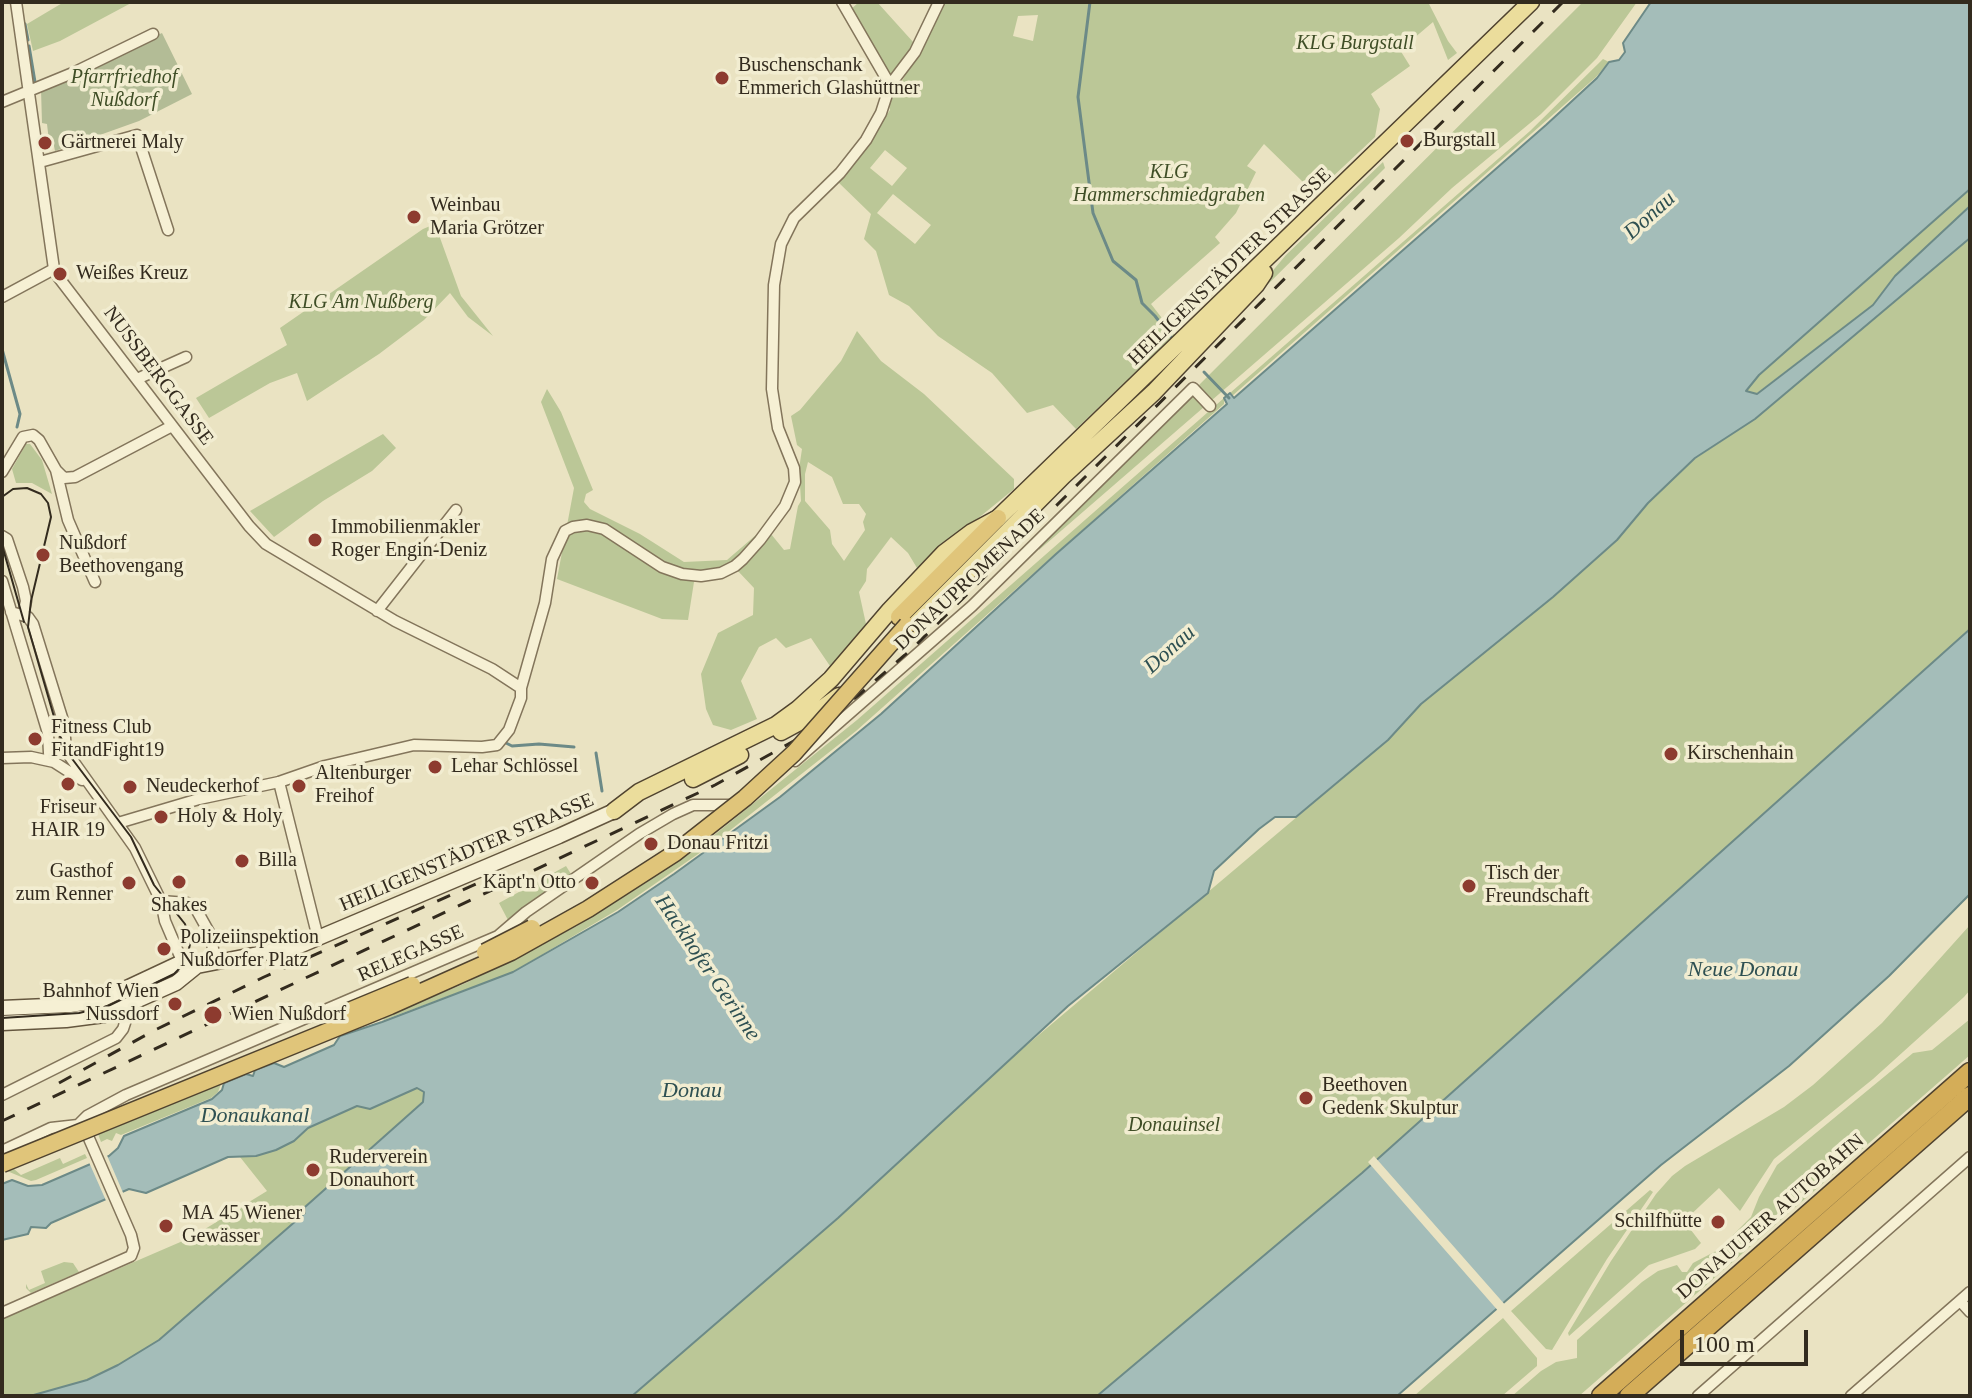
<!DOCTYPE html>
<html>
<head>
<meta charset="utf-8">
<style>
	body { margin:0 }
	#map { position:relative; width:1972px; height:1398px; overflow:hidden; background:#eae3c2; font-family:"Times New Roman",serif }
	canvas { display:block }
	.frame { position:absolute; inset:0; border:4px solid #332b1e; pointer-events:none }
	.scale { position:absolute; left:1680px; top:1330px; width:128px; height:36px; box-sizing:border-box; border:4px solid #332b1e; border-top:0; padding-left:10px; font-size:24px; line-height:28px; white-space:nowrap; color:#332b1e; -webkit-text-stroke:6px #f2edd1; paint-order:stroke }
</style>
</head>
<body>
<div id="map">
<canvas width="1972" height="1398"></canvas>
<div class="frame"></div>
<div class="scale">100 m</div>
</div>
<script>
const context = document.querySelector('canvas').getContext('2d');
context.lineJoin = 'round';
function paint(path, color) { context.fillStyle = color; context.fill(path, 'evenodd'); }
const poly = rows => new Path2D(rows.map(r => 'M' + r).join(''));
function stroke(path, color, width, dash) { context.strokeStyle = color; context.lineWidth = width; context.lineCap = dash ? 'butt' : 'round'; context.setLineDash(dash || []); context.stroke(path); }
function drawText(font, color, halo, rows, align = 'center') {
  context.font = font + ' "Times New Roman",serif'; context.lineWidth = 7; context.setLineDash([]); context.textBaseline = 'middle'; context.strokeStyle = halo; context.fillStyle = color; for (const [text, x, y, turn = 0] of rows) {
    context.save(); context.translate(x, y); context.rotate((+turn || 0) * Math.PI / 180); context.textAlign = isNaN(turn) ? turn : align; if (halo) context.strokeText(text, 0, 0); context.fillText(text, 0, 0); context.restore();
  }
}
paint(poly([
	[64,2,133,2,60,41,33,51,27,24],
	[859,2,877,2,914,43,909,56,893,77,888,75,849,11],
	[932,2,1428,2,1448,41,1457,53,1448,60,1433,22,1400,50,1410,66,1371,94,1380,109,1375,137,1296,211,1304,183,1264,144,1247,166,1256,172,1236,213,1215,237,1220,243,1151,304,1175,335,1076,429,1053,405,1027,413,992,373,938,336,909,306,889,295,876,251,864,239,871,214,837,181,858,158,890,110,889,104,918,53,925,21],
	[1038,15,1033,41,1013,36,1018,16],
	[885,150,907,168,892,186,870,168],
	[893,194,931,225,915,244,877,213],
	[1583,2,1637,2,1597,58,1541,114,1452,188,1399,238,1039,550,1039,547,1199,385],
	[1603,59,1609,62,1596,77,1232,396,1230,393,1530,131],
	[1383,162,1385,168,1250,302,1248,300,1286,255],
	[1970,189,1970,206,1895,276,1873,305,1756,394,1745,391,1759,375],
	[435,224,461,296,493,336,468,317,450,293,424,320,379,354,307,401,297,373,270,383,209,418,196,398,287,345,280,328,423,229],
	[1970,238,1970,629,1363,1173,1097,1396,632,1396,838,1218,1002,1066,1388,740,1420,704,1553,597,1617,540,1648,503,1696,458,1755,419],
	[857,331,881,361,924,394,1014,479,1014,489,917,568,908,553,891,537,867,569,866,581,859,592,866,624,830,666,811,638,786,648,776,638,759,647,741,681,757,719,731,730,713,725,706,709,701,674,718,633,753,615,754,588,737,570,694,582,688,620,662,619,557,579,574,488,541,402,547,389,561,412,593,490,586,494,584,502,590,509,640,534,684,562,727,560,756,535,757,546,771,534,784,550,790,549,798,506,801,501,799,469,802,449,797,445,791,416,800,410,841,361],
	[808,462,832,477,843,504,859,504,866,514,863,522,865,530,844,561,832,544,830,530,805,501,805,474],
	[1224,398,1224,404,856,731,714,843,617,910,513,972,384,1020,382,1018,466,983,577,926,647,882,713,836,857,720],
	[383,434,396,448,372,471,323,501,274,537,250,511],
	[26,444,30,444,42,460,52,494,32,483,16,483,12,469],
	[566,866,571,874,509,922,499,903],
	[1970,925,1970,990,1964,997,1873,1079,1774,1159,1740,1211,1719,1188,1684,1221,1701,1243,1695,1249,1649,1265,1569,1336,1568,1333,1611,1261,1656,1194,1672,1176,1685,1166,1784,1107,1813,1085,1882,1023],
	[1970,1019,1970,1055,1579,1396,1512,1396,1541,1371,1556,1362,1577,1358,1577,1340,1642,1282,1658,1271,1677,1265,1682,1272,1687,1272,1693,1263,1718,1250,1751,1217,1759,1197,1777,1165,1913,1053,1932,1050],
	[221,1084,218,1092,211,1098,121,1135,116,1133,112,1141,107,1139,101,1142,98,1134],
	[417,1088,424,1092,423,1102,305,1207,306,1212,159,1340,118,1365,87,1380,30,1396,2,1396,2,1319,192,1237,267,1191,240,1157,276,1150,294,1141,308,1128,357,1106,370,1109],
	[85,1154,87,1158,36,1180,31,1181,7,1171,14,1169,21,1175,60,1158,63,1164],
	[1650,1190,1653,1192,1607,1259,1552,1350,1546,1349,1511,1311],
	[64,1262,73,1263,79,1272,31,1293,26,1288,26,1284,29,1290,45,1283,41,1271],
	[1503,1318,1537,1358,1537,1366,1502,1396,1414,1396]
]), '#bbc797');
paint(poly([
	[162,33,192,94,139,121,55,151,54,146,50,146,49,141,47,124,42,123,41,89]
]), '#b3bc96');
const water = poly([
	[1651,2,1970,2,1970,189,1759,375,1746,391,1757,394,1873,305,1895,276,1970,206,1970,238,1755,419,1695,458,1648,503,1617,540,1553,597,1421,704,1388,740,1296,817,1275,817,1259,829,1214,871,1208,893,1068,1006,838,1218,632,1396,30,1396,87,1380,118,1365,159,1340,305,1213,305,1207,423,1102,424,1092,417,1088,370,1109,357,1106,308,1128,294,1141,276,1150,256,1156,228,1157,146,1193,129,1189,51,1223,46,1228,31,1227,28,1234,2,1240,2,1184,12,1180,28,1186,42,1185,109,1156,118,1148,124,1136,212,1099,222,1090,224,1083,246,1074,253,1076,255,1070,274,1063,284,1067,334,1045,340,1036,382,1022,513,972,618,912,674,874,780,797,881,714,1056,554,1227,404,1224,398,1230,393,1234,398,1546,125,1597,78,1609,62,1619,60,1625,52,1623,43,1651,2],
	[1970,629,1970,894,1889,976,1789,1066,1661,1165,1397,1396,1097,1396,1362,1173,1970,629]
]);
paint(water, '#a4bdb9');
stroke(water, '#6c8a87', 2);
paint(poly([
	[106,1153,124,1195,107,1203,88,1160],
	[1374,1156,1507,1307,1500,1313,1368,1162]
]), '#eae3c2');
stroke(poly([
	[1090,2,1078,97,1093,213,1113,261,1136,280,1142,303,1155,316,1171,337],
	[25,24,28,40],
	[29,46,35,82],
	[2,349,20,414,17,427],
	[1204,372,1229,398],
	[504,742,512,746,539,744,574,747],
	[596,753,602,791]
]), '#6c8a87', 3);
const minor = poly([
	[16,2,54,269,59,278,249,526,266,544,395,621,492,669,521,688],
	[842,2,890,85],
	[2,102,75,72,153,34],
	[40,162,137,135,168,230],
	[2,297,54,269],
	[137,379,186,357],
	[56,470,64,478,75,477,172,426],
	[2,472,23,437,33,435,39,440,56,470,68,520,95,582],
	[2,536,7,539,23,587,26,601,23,615],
	[2,581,48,733,49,753,54,762],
	[377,611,456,510],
	[11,612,28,617,33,624,64,724,66,751],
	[66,751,135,848,161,901,165,921,185,968],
	[2,758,31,757,54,762,82,780],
	[795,761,972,606,1193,388,1210,406],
	[279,782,318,938],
	[118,823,199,799,279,782,325,766,414,745,482,747,497,745,509,730,521,698,521,688,545,603,552,559,565,531,573,527,587,525,604,529,662,567,682,574,701,576,721,573,735,566,743,559,760,540,785,506,795,482,794,468,778,428,772,389,774,285,781,244,794,218,840,173,866,140,881,113,890,85,915,52,939,2],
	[161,901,187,903,196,909,210,934,216,963],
	[2,1095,116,1038,123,1029,126,1020,122,1003],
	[78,1125,87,1116,126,1095,498,936,526,912,639,834,673,814,693,805,734,805],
	[2,1151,51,1128,78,1125],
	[1960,1301,1970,1312],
	[2,1313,131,1256,134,1248,131,1235,84,1127],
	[1698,1396,1970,1157],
	[1851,1396,1970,1292]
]);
const secondary = poly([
	[2,1008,70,1005,101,1000,180,963,197,966,299,946,559,836,614,811],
	[2,1023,66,1020,104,1015,176,983,197,966]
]);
const primary = poly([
	[900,640,1063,476,1154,392,1256,285,1264,273],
	[781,732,816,713,839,696],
	[693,779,740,755],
	[614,811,639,792,776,725,798,709,831,679,890,610,944,553,972,532,998,518,1531,2]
]);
const trunk = poly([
	[899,617,998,518]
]);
const motorway = poly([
	[1601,1396,1970,1072],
	[1629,1396,1970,1096]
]);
stroke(minor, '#83755b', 13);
stroke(secondary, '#64563e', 17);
stroke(primary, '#50432f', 19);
stroke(trunk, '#50432f', 19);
stroke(motorway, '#50432f', 21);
stroke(minor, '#f6f0d4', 10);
stroke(secondary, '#f6f0d4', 14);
stroke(primary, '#ebdd9c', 16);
stroke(trunk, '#e0c57a', 16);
stroke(motorway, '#d4ad58', 18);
stroke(poly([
	[2,497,13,489,27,488,41,494,48,503,51,517,31,601,28,627,59,734,70,756,131,837,154,885,185,924,190,944,186,962,174,974,108,1006,79,1013,2,1018],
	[2,545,24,622]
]), '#332b1e', 2);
stroke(poly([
	[59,1083,155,1030,264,977,492,877],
	[2,1121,715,785,810,732,860,694,915,646,1563,2]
]), '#332b1e', 3, [14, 14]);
const trunkBridge = poly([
	[485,952,532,928],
	[349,1011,412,985],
	[2,1164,390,1006,511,952,588,909,675,853,745,798,794,753,907,625]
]);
stroke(trunkBridge, '#50432f', 19, []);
stroke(trunkBridge, '#e0c57a', 16);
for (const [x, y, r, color] of [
	[722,78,8,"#8d3b2f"],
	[1407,141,8,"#8d3b2f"],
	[45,143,8,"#8d3b2f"],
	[414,217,8,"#8d3b2f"],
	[60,274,8,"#8d3b2f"],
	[315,540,8,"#8d3b2f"],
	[43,555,8,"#8d3b2f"],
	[35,739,8,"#8d3b2f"],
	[1671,754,8,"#8d3b2f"],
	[435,767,8,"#8d3b2f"],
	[68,784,8,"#8d3b2f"],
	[299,786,8,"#8d3b2f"],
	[130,787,8,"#8d3b2f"],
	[161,817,8,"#8d3b2f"],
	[651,844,8,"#8d3b2f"],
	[242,861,8,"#8d3b2f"],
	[179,882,8,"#8d3b2f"],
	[129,883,8,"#8d3b2f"],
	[592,883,8,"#8d3b2f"],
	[1469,886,8,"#8d3b2f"],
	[164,949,8,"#8d3b2f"],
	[175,1004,8,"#8d3b2f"],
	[213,1015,10,"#8d3b2f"],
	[1306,1098,8,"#8d3b2f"],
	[313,1170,8,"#8d3b2f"],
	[1718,1222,8,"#8d3b2f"],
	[166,1226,8,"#8d3b2f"]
]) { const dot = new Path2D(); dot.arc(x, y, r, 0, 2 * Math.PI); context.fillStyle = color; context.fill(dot); stroke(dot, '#f2edd1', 3); }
drawText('italic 20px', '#3f4e26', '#f2edd1', [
	["KLG Burgstall",1355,44],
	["Pfarrfriedhof",124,78],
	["Nußdorf",124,101],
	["KLG",1169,173],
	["Hammerschmiedgraben",1169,196],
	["KLG Am Nußberg",361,303],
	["Donauinsel",1174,1126]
]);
drawText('20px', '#332b1e', '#f2edd1', [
	["Buschenschank",738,66],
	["Emmerich Glashüttner",738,89],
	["Burgstall",1423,141],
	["Gärtnerei Maly",61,143],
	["Weinbau",430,206],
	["Maria Grötzer",430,229],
	["Weißes Kreuz",76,274],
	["Immobilienmakler",331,528],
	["Roger Engin-Deniz",331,551],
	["Nußdorf",59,544],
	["Beethovengang",59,567],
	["Fitness Club",51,728],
	["FitandFight19",51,751],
	["Kirschenhain",1687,754],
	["Lehar Schlössel",451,767],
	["Altenburger",315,774],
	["Freihof",315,797],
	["Neudeckerhof",146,787],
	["Friseur",68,808,"center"],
	["HAIR 19",68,831,"center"],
	["Holy & Holy",177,817],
	["Donau Fritzi",667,844],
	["Billa",258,861],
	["Gasthof",113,872,"right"],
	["zum Renner",113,895,"right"],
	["Tisch der",1485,874],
	["Freundschaft",1485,897],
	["Käpt'n Otto",576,883,"right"],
	["Shakes",179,906,"center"],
	["Polizeiinspektion",180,938],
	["Nußdorfer Platz",180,961],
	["Bahnhof Wien",159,992,"right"],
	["Nussdorf",159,1015,"right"],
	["Wien Nußdorf",231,1015],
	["Beethoven",1322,1086],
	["Gedenk Skulptur",1322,1109],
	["Ruderverein",329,1158],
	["Donauhort",329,1181],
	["MA 45 Wiener",182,1214],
	["Gewässer",182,1237],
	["Schilfhütte",1702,1222,"right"]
], 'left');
drawText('20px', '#332b1e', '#f2edd1', [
	["HEILIGENSTÄDTER STRASSE",1230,267,-44],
	["NUSSBERGGASSE",158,376,53],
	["DONAUPROMENADE",970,580,-43],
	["HEILIGENSTÄDTER STRASSE",467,853,-23],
	["RELEGASSE",411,954,-24],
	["DONAUUFER AUTOBAHN",1771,1217,-41]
]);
drawText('italic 22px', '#2e5052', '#f2edd1', [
	["Donau",1650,216,-42],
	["Donau",1170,650,-42],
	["Hackhofer Gerinne",707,968,56],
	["Neue Donau",1743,970],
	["Donau",692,1091],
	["Donaukanal",255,1116]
]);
</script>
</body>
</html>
